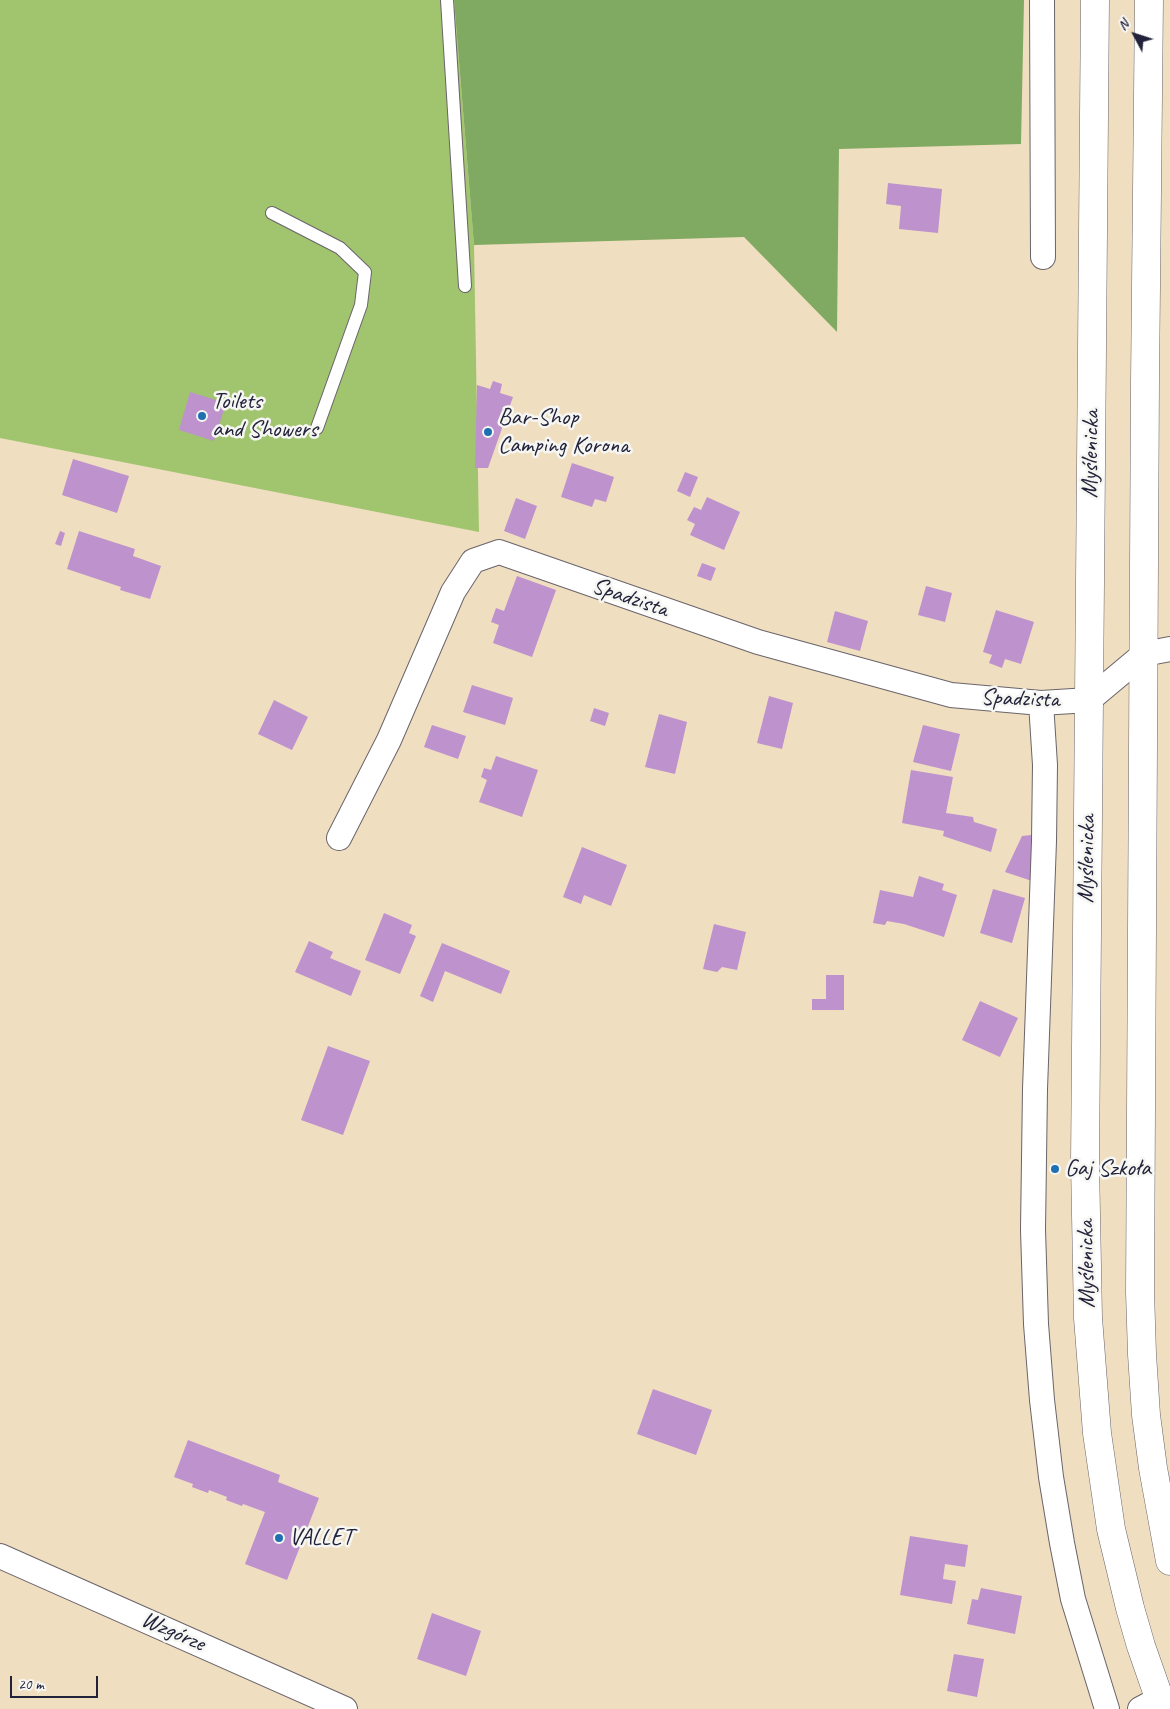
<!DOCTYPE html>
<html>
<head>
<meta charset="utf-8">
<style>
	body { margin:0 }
	#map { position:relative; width:1170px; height:1709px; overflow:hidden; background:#f0dec0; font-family:Caveat,sans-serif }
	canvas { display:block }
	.north { position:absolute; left:1110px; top:10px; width:50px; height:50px; -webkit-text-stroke:4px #f6f6f2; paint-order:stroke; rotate:310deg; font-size:14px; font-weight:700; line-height:20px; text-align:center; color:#22223b }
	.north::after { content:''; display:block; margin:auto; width:18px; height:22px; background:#22223b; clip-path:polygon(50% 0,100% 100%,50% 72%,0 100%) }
	.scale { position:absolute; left:10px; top:1676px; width:88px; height:22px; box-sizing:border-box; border:2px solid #22223b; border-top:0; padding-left:6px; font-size:15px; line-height:18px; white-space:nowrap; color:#22223b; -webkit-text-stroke:4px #f6f6f2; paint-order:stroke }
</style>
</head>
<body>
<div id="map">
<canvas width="1170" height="1709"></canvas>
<div class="north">N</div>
<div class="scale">20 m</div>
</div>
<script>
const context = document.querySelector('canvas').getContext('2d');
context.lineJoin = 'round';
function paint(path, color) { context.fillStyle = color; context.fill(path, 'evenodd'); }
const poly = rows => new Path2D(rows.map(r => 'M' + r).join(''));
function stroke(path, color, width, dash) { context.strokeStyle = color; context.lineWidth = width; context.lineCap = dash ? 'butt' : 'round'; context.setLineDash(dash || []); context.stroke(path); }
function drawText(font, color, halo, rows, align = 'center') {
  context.font = font + ' Caveat,sans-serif'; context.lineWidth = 5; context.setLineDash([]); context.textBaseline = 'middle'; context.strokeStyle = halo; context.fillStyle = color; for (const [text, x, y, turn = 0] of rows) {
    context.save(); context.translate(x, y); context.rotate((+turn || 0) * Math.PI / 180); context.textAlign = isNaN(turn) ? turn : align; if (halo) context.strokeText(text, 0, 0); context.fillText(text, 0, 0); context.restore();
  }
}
paint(poly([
	[0,0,454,0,474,245,479,532,0,438]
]), '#a1c46e');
paint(poly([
	[454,0,1024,0,1021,144,839,149,837,332,744,237,474,245]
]), '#80aa61');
paint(poly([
	[888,183,942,189,938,233,899,229,901,206,886,204],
	[493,381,502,384,500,393,513,397,488,468,475,468,477,385,490,389],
	[190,392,226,403,214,441,179,430],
	[73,459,129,476,117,513,62,495],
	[572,463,614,477,606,502,595,499,592,507,561,497],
	[685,472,698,477,690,497,677,491],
	[707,497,740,512,724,550,690,535,695,524,687,520,694,507,701,510],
	[516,498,537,506,525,539,504,531],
	[60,531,65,533,61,546,55,544],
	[79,531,135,549,133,556,161,566,150,599,120,590,121,587,67,569],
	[702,563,716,568,711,581,697,576],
	[517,576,556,590,532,657,493,643,499,625,491,622,496,608,504,611],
	[926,586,952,593,945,622,918,615],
	[996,610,1034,622,1021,664,1005,659,1002,668,989,663,992,655,983,652],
	[835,611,868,621,860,651,827,642],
	[472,685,513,698,505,725,463,712],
	[769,696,793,703,782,749,757,743],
	[274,700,308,717,292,750,258,734],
	[594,708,609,713,605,726,590,721],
	[659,714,687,722,675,774,645,767],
	[432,725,466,736,458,759,424,747],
	[923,725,960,734,951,771,913,762],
	[496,756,538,770,522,817,479,802,487,780,481,777,484,768,491,770],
	[911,770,953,777,946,813,973,817,974,822,997,829,991,852,943,836,944,831,902,823],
	[1032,835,1032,881,1005,872,1022,836],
	[582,847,627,865,611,906,584,895,581,904,563,897],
	[919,876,944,884,942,890,957,895,944,937,904,924,887,921,885,925,873,923,880,890,913,897],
	[993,889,1025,898,1012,943,980,933],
	[384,913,412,925,409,933,416,936,400,974,365,960],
	[714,924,746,932,737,970,722,967,717,972,703,969],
	[309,941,333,952,330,958,361,971,351,996,295,972],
	[442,943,510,971,501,994,445,971,433,1002,420,996],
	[826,975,844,975,844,1010,812,1010,812,999,826,999],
	[980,1001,1018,1018,1000,1057,962,1040],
	[328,1046,370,1061,343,1135,301,1120],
	[653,1389,712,1410,696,1455,637,1434],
	[188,1440,280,1475,278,1482,319,1498,287,1580,245,1564,265,1512,243,1504,242,1506,226,1500,227,1497,209,1490,208,1493,192,1487,193,1484,174,1477],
	[910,1536,968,1545,965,1567,945,1564,943,1579,956,1581,952,1604,900,1595],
	[981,1588,1022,1596,1015,1634,967,1624,972,1599,978,1600],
	[432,1613,481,1631,466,1676,417,1659],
	[954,1654,984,1659,977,1697,947,1691]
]), '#be92cc');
const service = poly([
	[447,0,465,286],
	[272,213,340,248,365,272,361,305,317,428]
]);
const minor = poly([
	[1042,0,1043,257],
	[1041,703,1045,765,1044,841,1035,1089,1033,1230,1036,1324,1042,1400,1051,1477,1062,1543,1073,1599,1107,1709],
	[339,838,389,740,453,592,473,561,499,552,758,642,951,695,1041,703,1089,700,1144,654,1170,649],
	[0,1556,345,1709],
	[1140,1709,1159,1699]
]);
const trunk = poly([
	[1095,0,1085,1163,1088,1318,1097,1433,1111,1529,1130,1608,1141,1646,1163,1709],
	[1149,0,1145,382,1140,1292,1142,1354,1146,1415,1153,1468,1170,1561]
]);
stroke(service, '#6a646a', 14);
stroke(minor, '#6a646a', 26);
stroke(trunk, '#6a646a', 29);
stroke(service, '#fff', 12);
stroke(minor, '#fff', 24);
stroke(trunk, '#fff', 28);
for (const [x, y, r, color] of [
	[202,416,5,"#1f6fb2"],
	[488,432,5,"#1f6fb2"],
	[1055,1169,5,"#1f6fb2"],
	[279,1538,5,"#1f6fb2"]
]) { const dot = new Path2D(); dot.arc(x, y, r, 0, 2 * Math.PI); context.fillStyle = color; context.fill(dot); stroke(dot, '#f6f6f2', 2); }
drawText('24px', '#22223b', '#f6f6f2', [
	["Toilets",212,402],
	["and Showers",212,430],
	["Bar-Shop",498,418],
	["Camping Korona",498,446],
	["Gaj Szkoła",1065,1169],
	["VALLET",289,1538]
], 'left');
drawText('24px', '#22223b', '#f6f6f2', [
	["Myślenicka",1091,454,-89],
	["Spadzista",630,598,19],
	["Spadzista",1020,699,2],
	["Myślenicka",1087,859,-89],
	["Myślenicka",1087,1264,-91],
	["Wzgórze",173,1632,24]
]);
</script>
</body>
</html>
